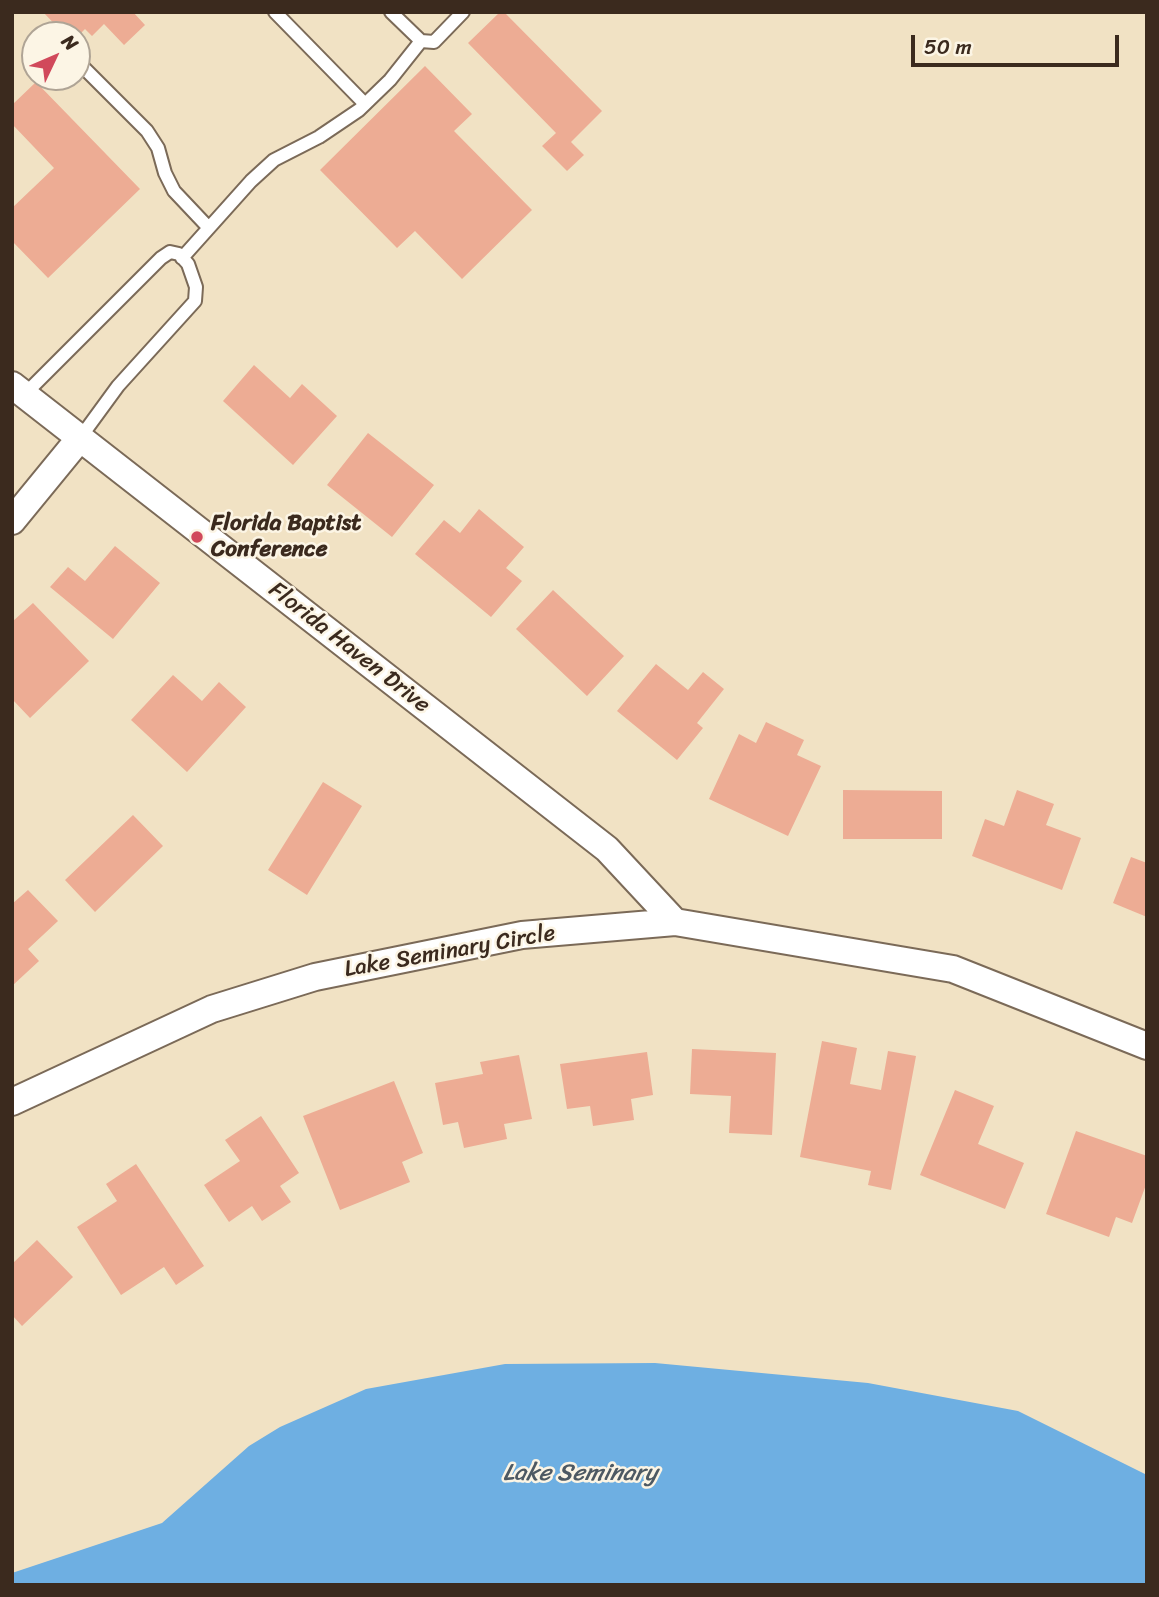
<!DOCTYPE html>
<html>
<head>
<meta charset="utf-8">
<style>
	body { margin:0 }
	#map { position:relative; width:1159px; height:1597px; overflow:hidden; background:#f1e2c4; font-family:Sriracha,sans-serif }
	canvas { display:block }
	.frame { position:absolute; inset:0; border:14px solid #3b2a1e; pointer-events:none }
	.north { position:absolute; left:21px; top:21px; width:70px; height:70px; box-sizing:border-box; background:#fcf5e5; border:2px solid #afa495; border-radius:50%; rotate:46deg; font-size:19px; font-weight:700; line-height:28px; text-align:center; color:#3b2a1e }
	.north::after { content:''; display:block; margin:auto; width:24px; height:32px; background:#d1495b; clip-path:polygon(50% 0,100% 100%,50% 72%,0 100%) }
	.scale { position:absolute; left:911px; top:35px; width:208px; height:32px; box-sizing:border-box; border:4px solid #3b2a1e; border-top:0; padding-left:9px; font-size:21px; line-height:24px; white-space:nowrap; color:#3b2a1e; -webkit-text-stroke:5px #fcf5e5; paint-order:stroke }
</style>
</head>
<body>
<div id="map">
<canvas width="1159" height="1597"></canvas>
<div class="frame"></div>
<div class="north">N</div>
<div class="scale">50 m</div>
</div>
<script>
const context = document.querySelector('canvas').getContext('2d');
context.lineJoin = 'round';
function paint(path, color) { context.fillStyle = color; context.fill(path, 'evenodd'); }
const poly = rows => new Path2D(rows.map(r => 'M' + r).join(''));
function stroke(path, color, width, dash) { context.strokeStyle = color; context.lineWidth = width; context.lineCap = dash ? 'butt' : 'round'; context.setLineDash(dash || []); context.stroke(path); }
function drawText(font, color, halo, rows, align = 'center') {
  context.font = font + ' Sriracha,sans-serif'; context.lineWidth = 5; context.setLineDash([]); context.textBaseline = 'middle'; context.strokeStyle = halo; context.fillStyle = color; for (const [text, x, y, turn = 0] of rows) {
    context.save(); context.translate(x, y); context.rotate((+turn || 0) * Math.PI / 180); context.textAlign = isNaN(turn) ? turn : align; if (halo) context.strokeText(text, 0, 0); context.fillText(text, 0, 0); context.restore();
  }
}
paint(poly([
	[655,1363,868,1383,1018,1411,1147,1475,1147,1585,12,1585,12,1573,162,1523,249,1446,280,1427,366,1389,505,1364]
]), '#6eafe2');
paint(poly([
	[43,12,133,12,145,25,124,45,104,24,92,36,85,29,77,37,65,35],
	[500,12,504,12,602,111,571,142,584,155,567,171,542,146,556,133,468,43],
	[425,66,472,114,454,131,532,210,462,279,415,231,397,248,320,170],
	[36,82,140,189,48,278,12,241,12,208,54,168,12,124,12,105],
	[254,365,290,398,302,384,337,416,293,465,223,401],
	[368,433,434,485,392,537,327,485],
	[479,509,524,547,506,568,522,581,491,617,415,554,444,520,460,533],
	[115,546,160,583,113,639,50,587,68,567,85,581],
	[553,590,624,656,587,696,516,629],
	[33,603,89,661,30,718,12,699,12,622],
	[656,664,688,690,703,672,724,689,697,723,703,728,677,760,617,711],
	[173,675,202,701,219,682,246,707,187,772,131,720],
	[766,722,804,740,797,755,821,766,788,836,709,799,739,734,756,743],
	[323,782,362,806,307,895,268,870],
	[843,790,942,791,942,839,843,839],
	[1017,790,1054,804,1046,825,1081,838,1062,890,972,856,985,819,1004,826],
	[133,815,163,846,95,912,65,880],
	[1131,857,1147,863,1147,917,1113,903],
	[28,890,58,921,28,949,39,961,12,986,12,904],
	[822,1041,857,1048,850,1084,881,1090,888,1051,916,1056,891,1190,868,1185,871,1171,800,1157],
	[692,1049,776,1053,772,1135,729,1133,731,1096,690,1094],
	[647,1052,653,1095,631,1099,634,1120,593,1126,590,1106,567,1109,560,1064],
	[519,1055,532,1119,504,1124,507,1139,464,1148,458,1122,443,1125,435,1083,483,1074,480,1062],
	[394,1081,423,1153,402,1162,410,1182,340,1210,303,1116],
	[955,1090,994,1106,978,1144,1024,1163,1005,1209,920,1175],
	[261,1116,299,1173,280,1186,291,1202,262,1221,252,1206,229,1222,204,1185,240,1161,225,1140],
	[1076,1131,1147,1156,1147,1182,1132,1223,1116,1217,1109,1237,1046,1214],
	[136,1164,204,1266,176,1285,164,1267,121,1295,77,1227,117,1201,106,1184],
	[37,1240,73,1277,22,1326,12,1315,12,1264]
]), '#edac94');
const service = poly([
	[275,12,365,104],
	[391,12,421,41,434,42,463,12],
	[81,65,147,131,158,148,165,173,174,191,208,227],
	[182,258,251,181,274,160,319,137,359,110,390,80,421,41],
	[25,394,161,258,170,252,179,254,188,264,196,287,195,301,118,386,80,438]
]);
const minor = poly([
	[12,385,607,849,675,922],
	[12,521,80,438],
	[12,1102,212,1009,315,977,522,935,675,922,953,969,1147,1046]
]);
stroke(service, '#7b6a58', 16);
stroke(minor, '#7b6a58', 30);
stroke(service, '#fff', 12);
stroke(minor, '#fff', 26);
for (const [x, y, r, color] of [
	[197,537,7,"#d1495b"]
]) { const dot = new Path2D(); dot.arc(x, y, r, 0, 2 * Math.PI); context.fillStyle = color; context.fill(dot); stroke(dot, '#fcf5e5', 2.5); }
drawText('bold 23px', '#3b2a1e', '#fcf5e5', [
	["Florida Baptist",211,524],
	["Conference",211,550]
], 'left');
drawText('23px', '#3b2a1e', '#fcf5e5', [
	["Florida Haven Drive",349,648,38],
	["Lake Seminary Circle",450,952,-10]
]);
drawText('italic 24px', '#4d5963', '#fcf5e5', [
	["Lake Seminary",580,1474]
]);
</script>
</body>
</html>
